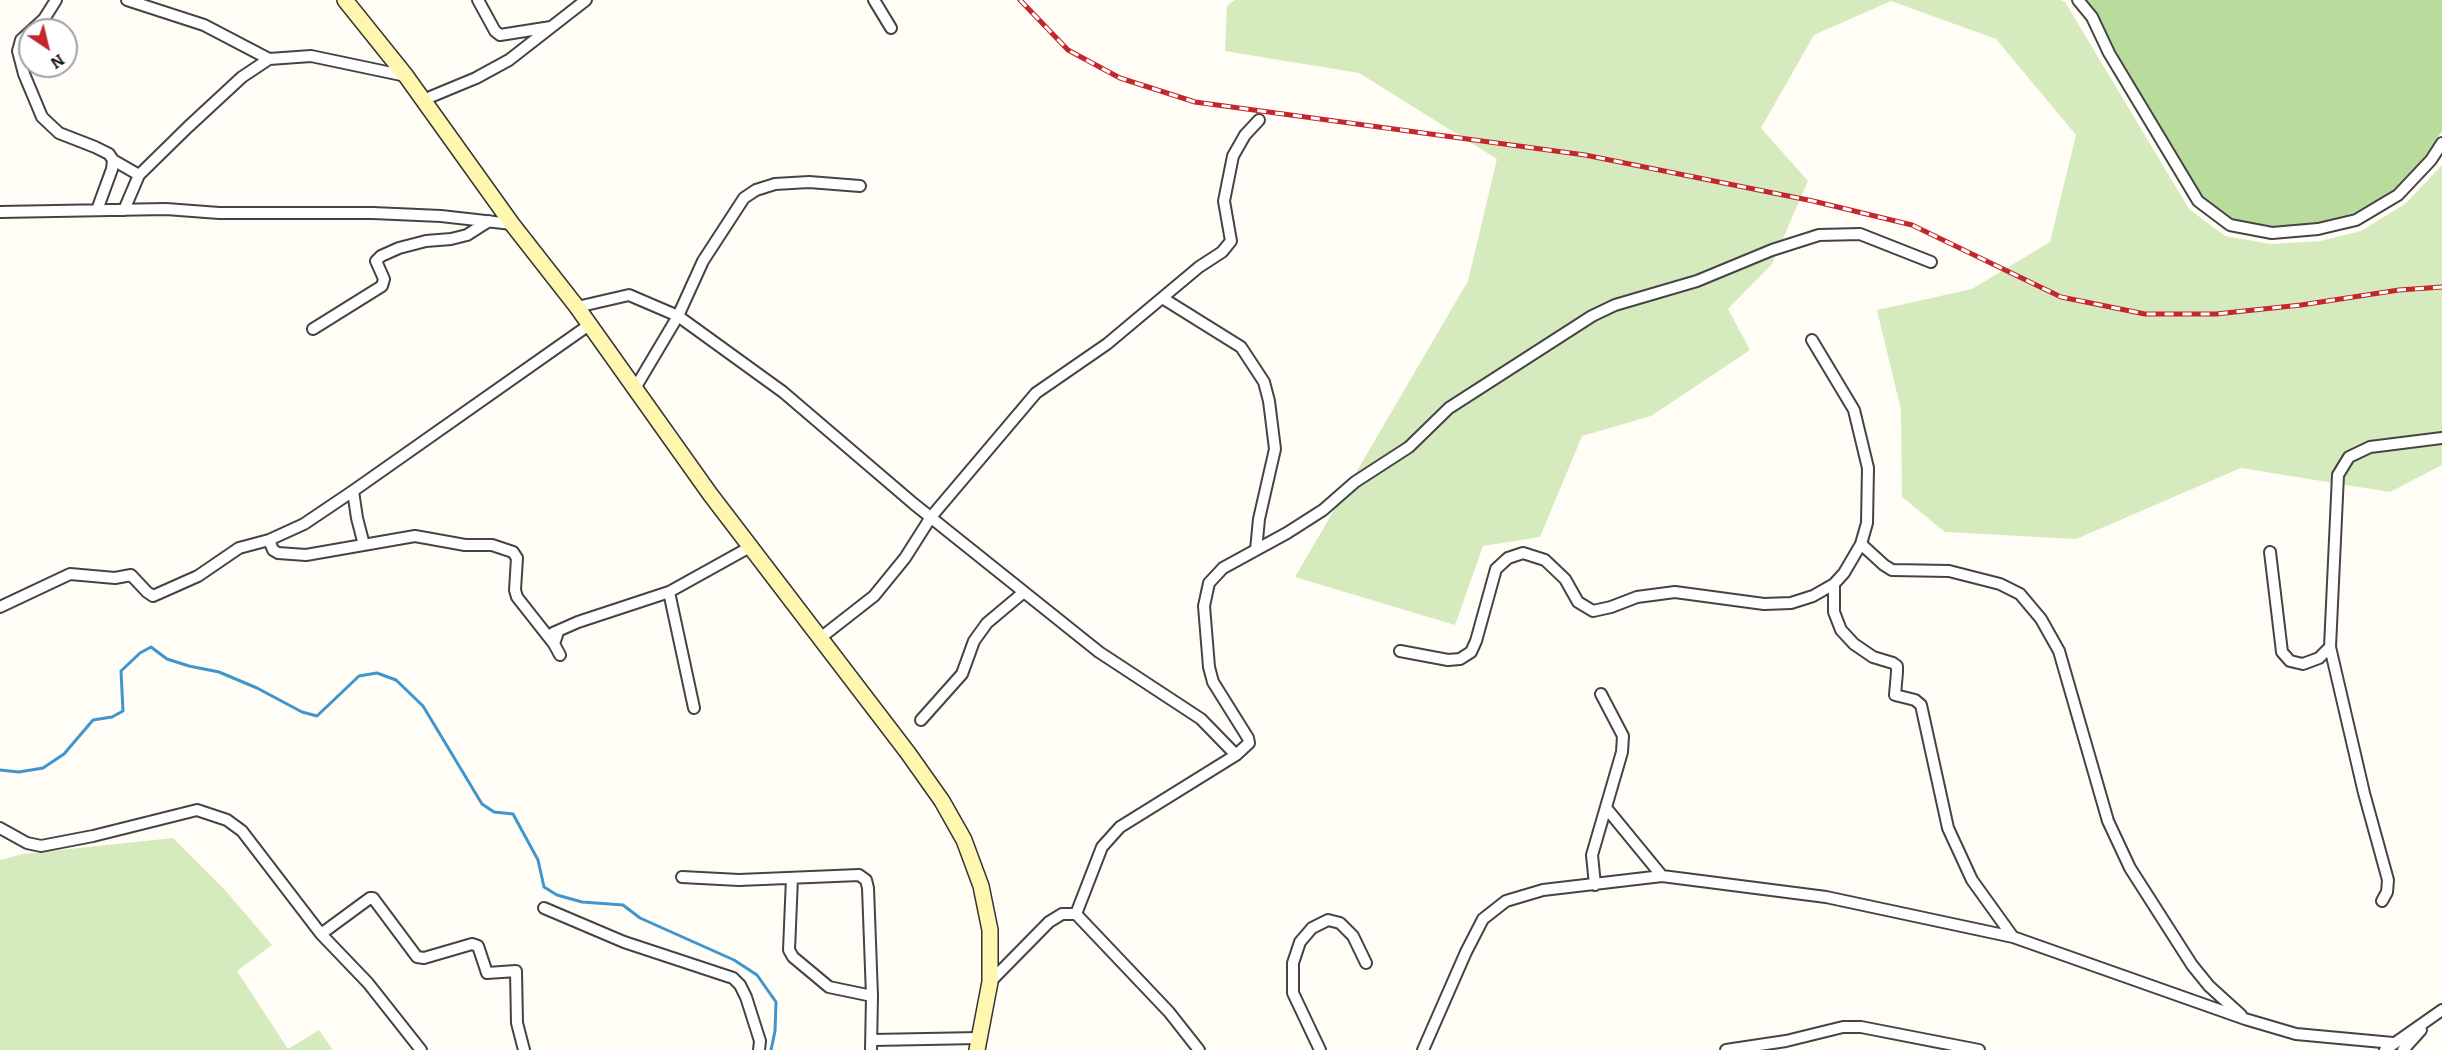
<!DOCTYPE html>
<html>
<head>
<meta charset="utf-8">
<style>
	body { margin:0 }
	#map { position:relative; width:2442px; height:1050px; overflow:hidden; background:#fffdf5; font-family:Bitter,serif }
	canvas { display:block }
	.north { position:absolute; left:18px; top:18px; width:60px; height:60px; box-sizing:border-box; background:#fff; border:2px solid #a0a0a0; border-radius:50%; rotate:145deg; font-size:16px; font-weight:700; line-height:24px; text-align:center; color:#111 }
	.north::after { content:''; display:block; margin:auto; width:21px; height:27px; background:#c4262e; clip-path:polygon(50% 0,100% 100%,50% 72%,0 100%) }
</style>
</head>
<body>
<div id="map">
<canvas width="2442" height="1050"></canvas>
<div class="north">N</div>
</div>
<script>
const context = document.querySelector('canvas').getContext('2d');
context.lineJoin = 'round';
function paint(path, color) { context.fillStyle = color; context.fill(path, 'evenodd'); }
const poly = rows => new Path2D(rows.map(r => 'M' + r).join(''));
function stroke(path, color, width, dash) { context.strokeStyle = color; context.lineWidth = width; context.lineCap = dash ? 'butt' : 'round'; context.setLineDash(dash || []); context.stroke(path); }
paint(poly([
	[1235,0,2061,0,2065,2,2189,209,2225,236,2271,244,2320,241,2361,231,2405,204,2442,165,2442,465,2390,492,2241,468,2076,539,1945,532,1902,497,1901,410,1877,310,1972,289,2050,242,2076,135,1996,39,1891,1,1814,35,1761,128,1808,181,1772,264,1728,309,1750,350,1651,416,1582,436,1540,537,1483,546,1455,625,1295,577,1468,281,1497,159,1359,73,1225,51,1227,6],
	[173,838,225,890,272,945,237,971,288,1049,319,1030,333,1050,0,1050,0,860,23,854]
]), '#d5ebbd');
paint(poly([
	[2085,0,2442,0,2442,131,2426,156,2394,190,2354,213,2317,223,2272,226,2232,219,2203,197]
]), '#b9dc9c');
stroke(poly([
	[0,770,19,772,43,768,64,754,93,720,112,717,123,711,121,671,140,653,151,647,167,659,189,666,219,672,257,688,302,712,317,716,359,676,377,673,396,680,423,706,482,804,494,812,513,814,538,860,544,887,557,895,582,902,623,905,640,918,734,960,757,975,776,1002,775,1031,771,1050]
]), '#3f96cf', 3);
const street = poly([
	[56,0,44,19,21,40,18,51,24,74,42,117,59,133,95,147,109,154,113,160,112,169,97,210],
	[127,0,204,25,269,59,311,56,406,76],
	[478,0,495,31,500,35,551,27],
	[874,0,891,28],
	[2078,0,2092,17,2109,53,2198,201,2230,225,2272,233,2318,229,2356,220,2398,195,2431,160,2442,143],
	[423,100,476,78,509,60,586,0],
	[113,160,139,175],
	[124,210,139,175,188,127,242,77,269,59],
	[0,212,166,209,219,213,373,213,441,216,512,224],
	[1164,299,1241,347,1264,382,1269,401,1275,449,1259,519,1256,550],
	[577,307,629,295,678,316,783,392,914,504,1099,652,1201,719,1236,755],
	[313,329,382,286,384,279,376,261,381,256,399,248,426,241,451,239,467,235,489,221],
	[634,390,678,316,703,261,744,198,756,190,775,184,809,182,860,186],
	[353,491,357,518,364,545],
	[269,540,304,524,353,491,589,325],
	[1861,544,1884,565,1892,570,1949,571,2000,584,2020,594,2041,619,2059,651,2108,821,2130,868,2192,965,2209,986,2241,1015],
	[2270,552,2282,652,2290,661,2303,664,2319,658,2330,647],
	[1834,584,1834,612,1841,630,1854,644,1873,657,1893,663,1897,666,1897,672,1895,695,1915,700,1921,705,1948,828,1972,880,2013,937],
	[669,592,694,708],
	[0,607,70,574,115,578,131,575,147,592,153,596,198,576,239,548,269,540,273,550,278,553,306,555,415,536,465,545,492,545,513,552,517,558,515,590,517,597,554,644,558,632],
	[553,633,578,622,669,592,750,547],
	[819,639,874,596,905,558,931,517,1036,393,1107,344,1199,267,1222,252,1231,241,1224,201,1233,156,1245,135,1259,120],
	[554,644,560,655],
	[1400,651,1448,660,1460,659,1471,652,1476,641,1496,569,1508,558,1523,553,1545,560,1565,579,1578,602,1593,611,1611,607,1637,597,1675,592,1764,604,1791,603,1813,596,1834,584,1844,573,1861,544,1867,523,1868,468,1854,410,1812,340],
	[921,720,962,674,974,641,987,623,1024,592],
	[1607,809,1662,876],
	[0,828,27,843,41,846,93,836,197,810,227,820,242,831,321,934,368,983,421,1050],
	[682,877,739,880,859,875,866,880,868,888,872,996,871,1050],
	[792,878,789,950,793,957,829,987,872,996],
	[1595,885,1592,855,1622,752,1623,736,1601,694],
	[2382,901,2387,892,2388,880,2364,793,2330,647,2338,475,2349,457,2370,447,2442,438],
	[544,908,624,942,733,978,740,985,746,997,760,1041,759,1050],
	[1076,914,1102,847,1120,827,1236,755,1249,743,1248,738,1213,682,1209,667,1204,606,1209,583,1223,568,1287,533,1323,510,1355,482,1409,447,1449,408,1592,316,1615,305,1697,281,1772,250,1819,235,1860,234,1931,262],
	[321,934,370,898,373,898,417,957,424,958,472,944,478,946,487,973,516,971,517,1023,524,1050],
	[990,982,1049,922,1062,914,1076,914,1169,1012,1199,1050],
	[873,1040,979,1038],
	[1320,1050,1293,993,1293,963,1300,942,1312,928,1328,920,1340,923,1353,936,1366,963],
	[1423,1050,1466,952,1483,919,1506,901,1543,890,1662,876,1826,897,2013,937,2245,1019,2296,1034,2393,1043],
	[1726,1050,1786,1041,1843,1027,1861,1027,1979,1050],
	[2385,1050,2442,1010],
	[2403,1050,2421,1030]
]);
const secondary = poly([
	[345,0,406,76,512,224,577,307,710,494,908,753,942,801,964,840,981,886,990,930,990,982,977,1050]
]);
stroke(street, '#444', 14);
stroke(secondary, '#333', 18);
stroke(street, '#fff', 10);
stroke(secondary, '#fff6b0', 15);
const rail = poly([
	[1020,0,1068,50,1120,78,1195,102,1585,155,1813,201,1912,225,2061,297,2145,314,2216,314,2301,305,2399,290,2442,287]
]);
stroke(rail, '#c4262e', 5);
stroke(rail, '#fff', 3, [9]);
</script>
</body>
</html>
